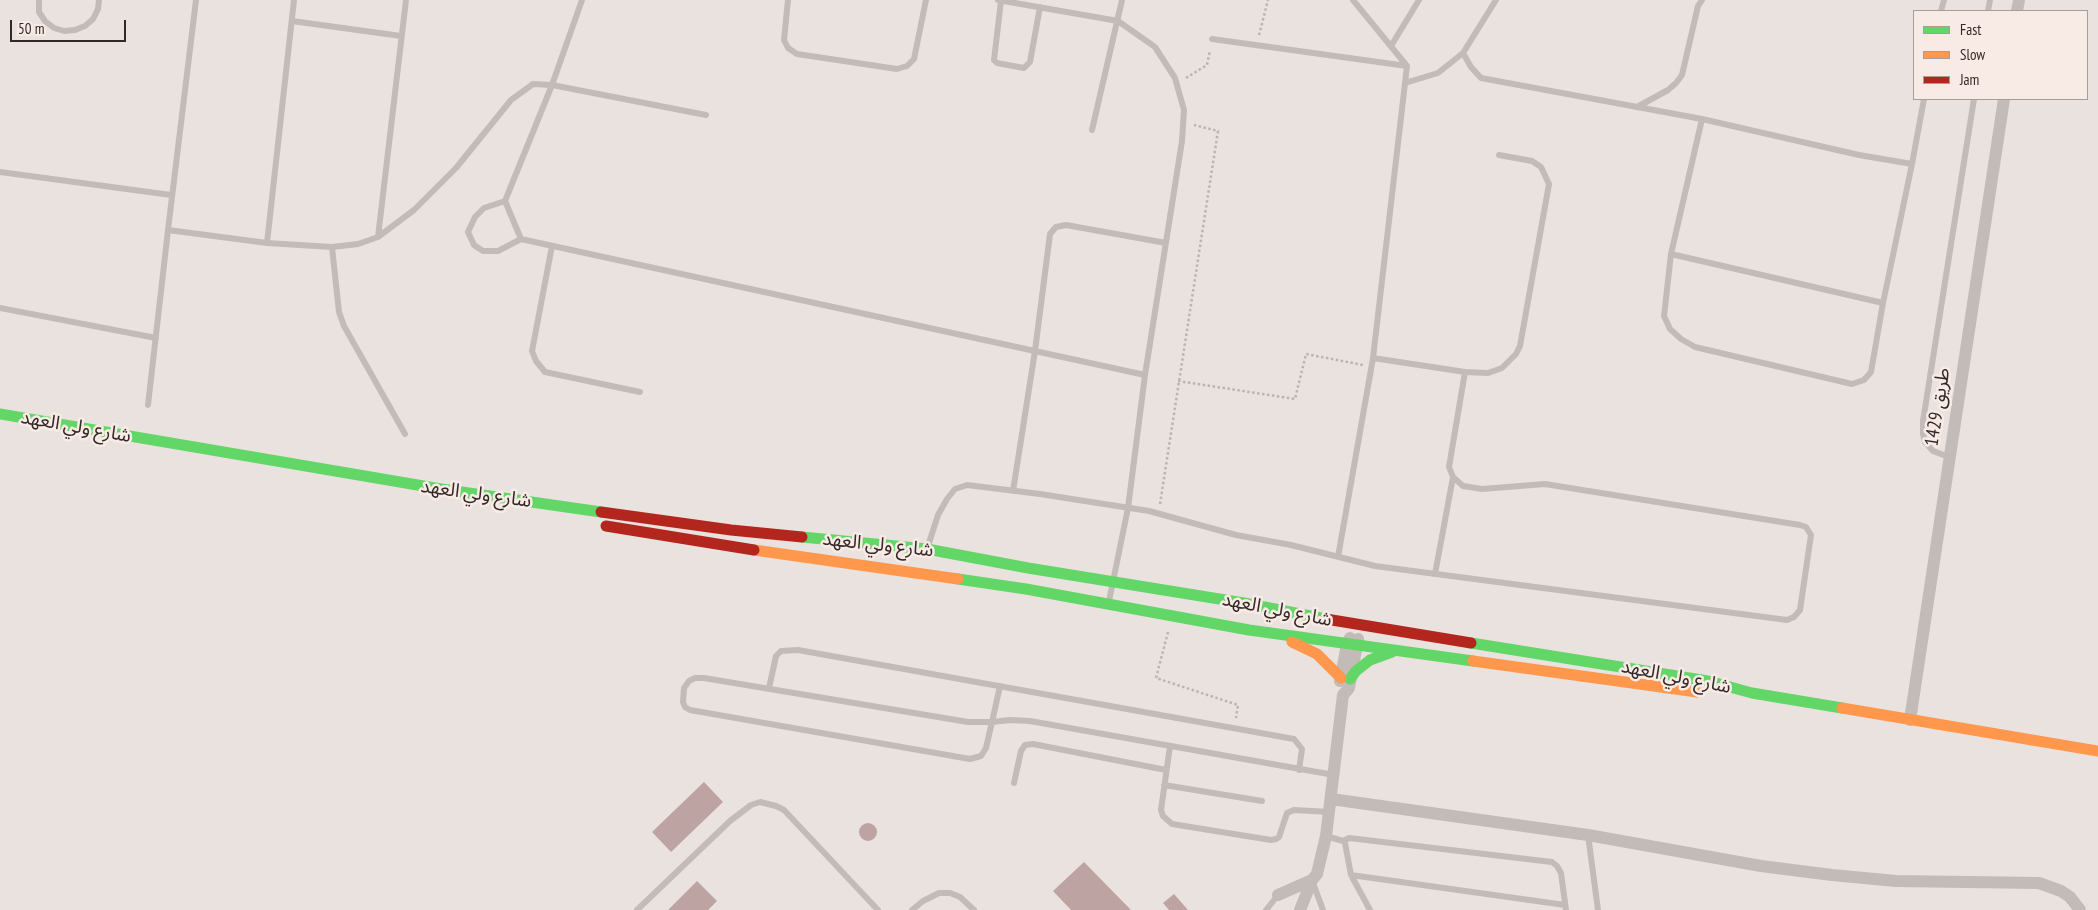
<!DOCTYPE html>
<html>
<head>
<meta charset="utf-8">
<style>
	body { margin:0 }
	#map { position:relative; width:2098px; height:910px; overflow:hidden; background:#eae2de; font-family:"PT Sans Narrow",sans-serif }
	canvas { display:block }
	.legend { position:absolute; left:1913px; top:10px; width:175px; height:90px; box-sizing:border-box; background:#f8ebe5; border:1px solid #a99d99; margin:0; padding:6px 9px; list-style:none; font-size:15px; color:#332827 }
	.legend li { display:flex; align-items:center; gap:10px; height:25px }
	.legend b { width:25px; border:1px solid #a99d99 }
	.scale { position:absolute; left:10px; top:20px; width:116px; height:22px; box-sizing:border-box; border:2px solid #332827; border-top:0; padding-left:6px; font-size:15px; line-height:18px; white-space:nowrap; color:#332827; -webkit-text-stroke:4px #f8ebe5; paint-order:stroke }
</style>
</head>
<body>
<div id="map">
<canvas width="2098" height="910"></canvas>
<ul class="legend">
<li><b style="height:6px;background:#63d668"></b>Fast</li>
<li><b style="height:6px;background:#ff974d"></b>Slow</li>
<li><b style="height:6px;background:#b3261e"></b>Jam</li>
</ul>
<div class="scale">50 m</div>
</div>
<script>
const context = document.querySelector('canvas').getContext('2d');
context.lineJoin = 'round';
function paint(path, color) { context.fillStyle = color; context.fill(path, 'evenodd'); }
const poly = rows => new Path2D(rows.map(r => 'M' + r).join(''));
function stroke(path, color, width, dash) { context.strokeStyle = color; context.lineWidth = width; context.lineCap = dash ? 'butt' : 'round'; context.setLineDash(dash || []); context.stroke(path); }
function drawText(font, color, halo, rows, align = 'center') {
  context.font = font + ' "PT Sans Narrow","Noto Sans Arabic",sans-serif'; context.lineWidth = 5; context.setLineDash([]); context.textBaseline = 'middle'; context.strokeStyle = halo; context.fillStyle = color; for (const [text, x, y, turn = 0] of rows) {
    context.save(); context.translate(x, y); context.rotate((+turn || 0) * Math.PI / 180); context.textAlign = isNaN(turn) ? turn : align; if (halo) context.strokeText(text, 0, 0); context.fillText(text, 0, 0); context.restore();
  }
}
paint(poly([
	[704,782,723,802,671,852,652,832],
	'859 832a9 9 0 1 1 18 0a9 9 0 1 1-18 0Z',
	[1084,862,1131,910,1071,910,1053,891],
	[697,881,717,901,708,910,668,910],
	[1174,894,1188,910,1169,910,1163,903]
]), '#bda3a1');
stroke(poly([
	[1259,35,1268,0],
	[1186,78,1207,65,1210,50],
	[1178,381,1295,399,1306,354,1363,365],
	[1160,504,1218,131,1194,125],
	[1168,632,1156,678,1238,705,1236,718]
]), '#bcb4b1', 2.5, [2.5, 2.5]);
stroke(poly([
	[39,0,39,12,45,21,54,28,64,31,75,30,85,26,93,19,98,9,99,0],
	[196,0,168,230,267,243,332,247,358,244,378,237,414,210,456,168,511,100,533,84,552,85,706,115],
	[582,0,552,85,505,201,484,208,475,217,468,232,474,245,483,251,498,251,521,239,1145,375],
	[788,0,784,40,788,48,797,54,897,69,907,66,914,59,926,0],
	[998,0,1118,21,1155,47,1175,78,1184,110,1182,141,1145,375,1128,508,1109,601],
	[1353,0,1407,66],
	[1001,1,994,60,997,63,1024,68,1030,62,1040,7],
	[1941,11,1944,0],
	[1988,11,1990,0],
	[292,21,401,36],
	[1212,39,1407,66,1373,358,1338,557],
	[1391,46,1419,0],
	[1463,53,1471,67,1481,78,1702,119,1859,155,1912,164,1924,99],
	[1405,83,1438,73,1463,53,1496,0],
	[1637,107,1668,90,1676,83,1682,75,1698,6,1702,0],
	[1702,119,1671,254,1664,316,1670,329,1681,339,1695,347,1852,384,1864,380,1871,372,1883,303,1912,164],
	[1092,130,1122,0],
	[0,172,171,195],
	[505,201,521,239],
	[378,237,406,0],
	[267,243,294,0],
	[552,246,532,351,536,361,545,372,640,392],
	[332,247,339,312,344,326,405,434],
	[1671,254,1883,303],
	[0,308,156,338],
	[1373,358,1465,372,1488,373,1502,368,1516,354,1520,346,1549,184,1541,167,1532,161,1499,155],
	[148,405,168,230],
	[1949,457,1933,451,1925,442,1923,434,1923,421,1974,99],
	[1013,491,1035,351,1050,234,1056,227,1066,225,1166,243],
	[928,546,938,515,947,499,955,489,967,485,1040,494,1149,511,1236,535,1291,545,1375,566,1787,620,1794,617,1800,610,1811,535,1806,527,1800,525,1545,484,1482,489,1463,486,1453,477,1449,467,1465,372],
	[1435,574,1453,477],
	[1000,686,992,722,986,748,981,756,970,759,690,710,685,707,683,702,684,688,689,681,695,678,704,678,968,722,992,722,1010,720,1030,721,1334,775],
	[769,688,776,656,781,651,798,650,1294,739,1302,749,1299,770],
	[1170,746,1161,810,1163,816,1172,824,1271,840,1276,839,1279,837,1287,813,1294,810,1329,812],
	[1014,783,1021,751,1025,745,1033,744,1166,770],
	[1164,785,1262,801],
	[1588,835,1598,910],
	[1326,836,1343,841,1345,843,1351,875,1370,910],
	[1343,841,1349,838,1552,862,1557,866,1561,873,1566,910],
	[1351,875,1565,905],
	[1313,883,1323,910],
	[637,910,730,821,751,805,760,802,776,806,784,810,878,910],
	[912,910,923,901,939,893,950,893,960,897,974,910],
	[1266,910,1278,895]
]), '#c3bbb8', 6);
stroke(poly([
	[2017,11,2019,0],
	[1340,681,1347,644,1350,638],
	[1910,720,2004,99],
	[1331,799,1588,835,1761,866,1832,875,1896,881,2039,883,2061,891,2070,897,2080,910],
	[1278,895,1312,880,1317,874,1326,836,1343,695,1349,688,1358,639],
	[1300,910,1312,880]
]), '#c3bbb8', 12);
stroke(poly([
	[0,414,441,489,601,512],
	[802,537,927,549,1028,568,1244,603,1326,619],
	[958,579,1026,589,1249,630,1473,661],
	[1471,643,1708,681,1752,693,1842,708],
	[1350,679,1356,671,1370,660,1392,652]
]), '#63d668', 11);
stroke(poly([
	[754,550,958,579],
	[1292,642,1317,654,1341,678],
	[1473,661,1697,692],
	[1842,708,2098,751]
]), '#ff974d', 11);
stroke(poly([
	[601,512,731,530,802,537],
	[606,526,754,550],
	[1326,619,1471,643]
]), '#b3261e', 11);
drawText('19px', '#332827', '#f8ebe5', [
	["طريق 1429",1938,407,-81],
	["شارع ولي العهد",76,427,10],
	["شارع ولي العهد",476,494,8],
	["شارع ولي العهد",878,545,6],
	["شارع ولي العهد",1277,610,11],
	["شارع ولي العهد",1676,677,11]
]);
</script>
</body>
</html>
